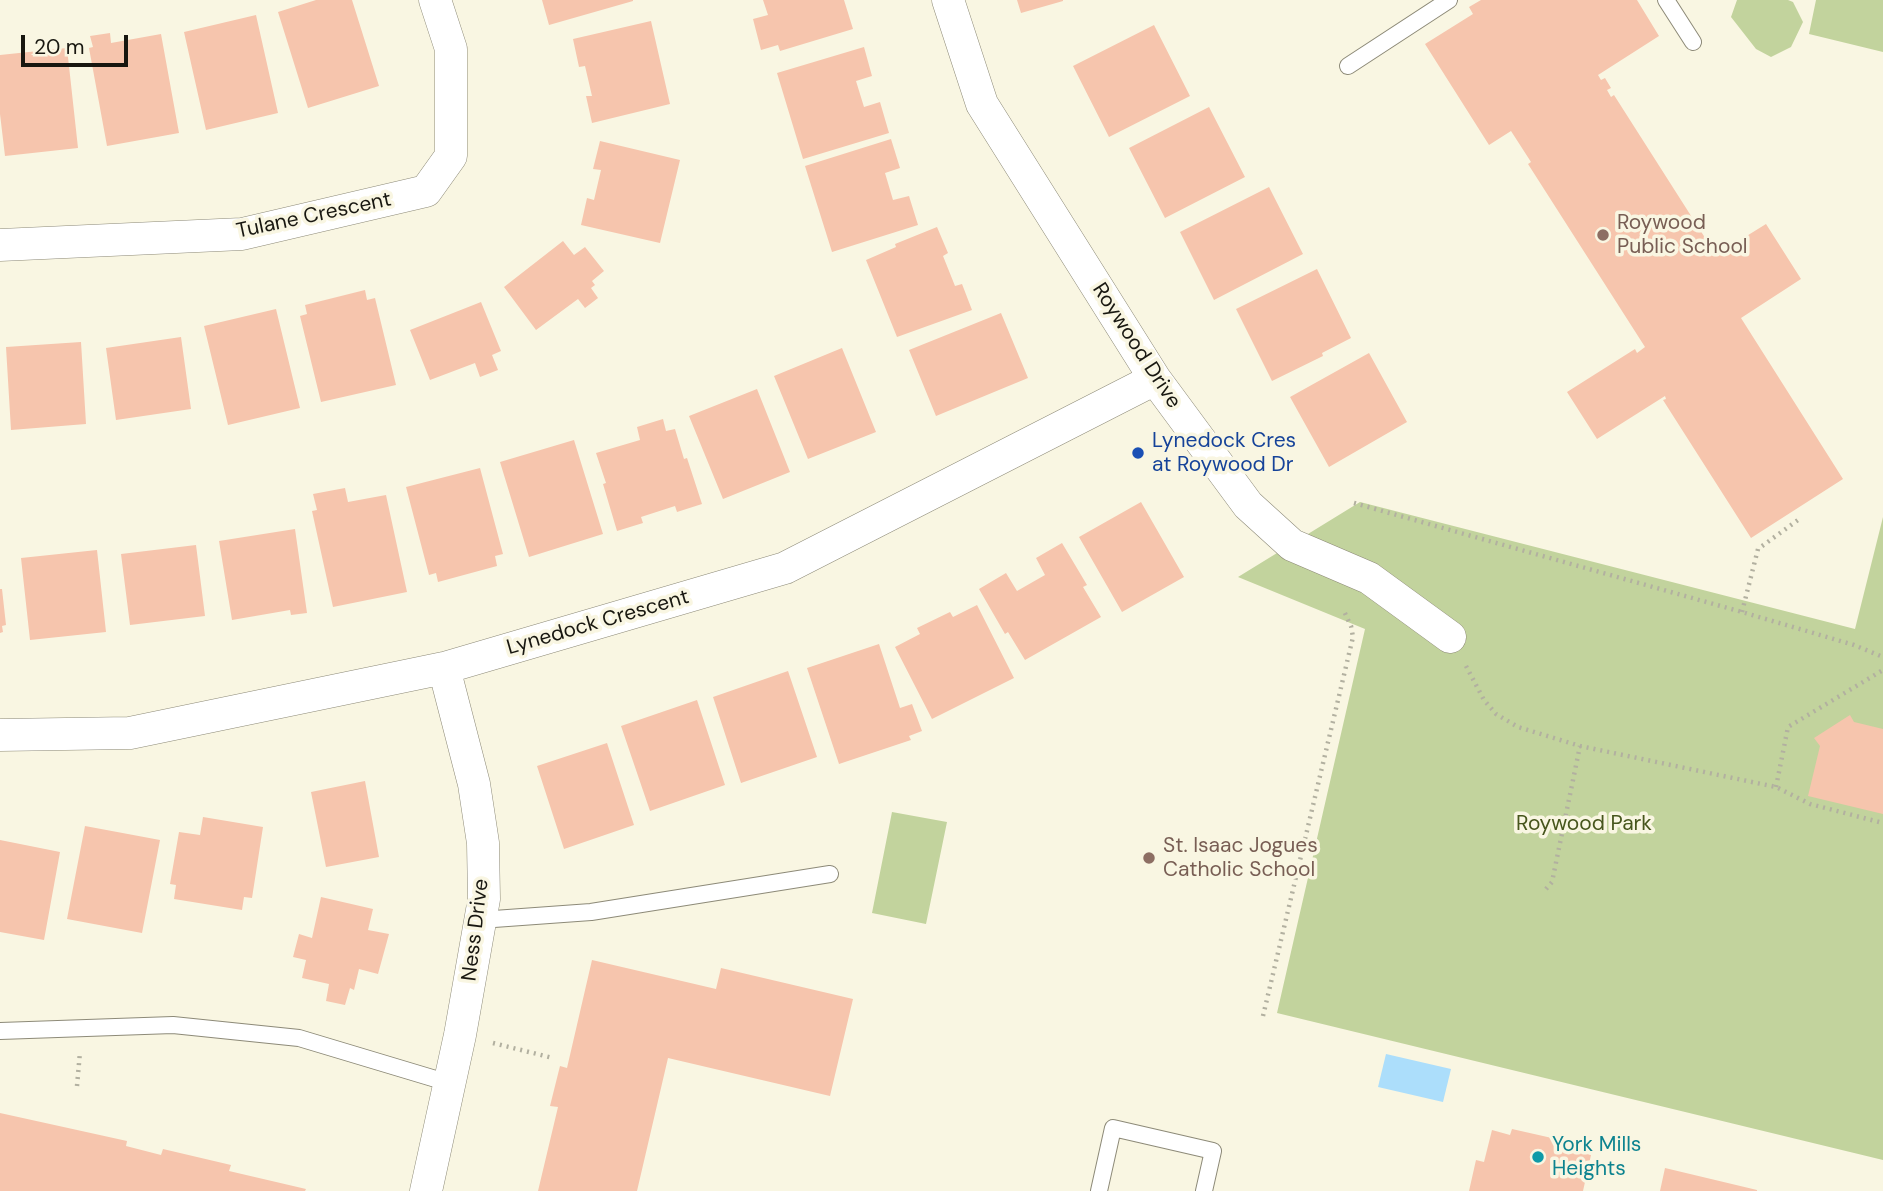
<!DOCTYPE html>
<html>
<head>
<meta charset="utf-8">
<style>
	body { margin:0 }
	#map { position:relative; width:1883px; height:1191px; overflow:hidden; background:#f9f6e2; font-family:"DM Sans",sans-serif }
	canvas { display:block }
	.scale { position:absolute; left:21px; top:35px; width:107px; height:32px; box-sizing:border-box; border:4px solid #181710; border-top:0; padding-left:9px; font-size:21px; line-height:24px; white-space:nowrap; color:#181710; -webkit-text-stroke:5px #f9f6e2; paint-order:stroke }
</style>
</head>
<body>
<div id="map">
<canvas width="1883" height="1191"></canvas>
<div class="scale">20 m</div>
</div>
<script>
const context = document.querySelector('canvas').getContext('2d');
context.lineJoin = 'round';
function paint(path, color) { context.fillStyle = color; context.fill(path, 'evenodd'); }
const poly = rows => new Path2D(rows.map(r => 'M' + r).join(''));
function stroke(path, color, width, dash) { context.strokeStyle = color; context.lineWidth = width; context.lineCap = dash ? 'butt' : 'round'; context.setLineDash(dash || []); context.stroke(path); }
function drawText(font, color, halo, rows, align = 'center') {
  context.font = font + ' "DM Sans",sans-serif'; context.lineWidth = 7; context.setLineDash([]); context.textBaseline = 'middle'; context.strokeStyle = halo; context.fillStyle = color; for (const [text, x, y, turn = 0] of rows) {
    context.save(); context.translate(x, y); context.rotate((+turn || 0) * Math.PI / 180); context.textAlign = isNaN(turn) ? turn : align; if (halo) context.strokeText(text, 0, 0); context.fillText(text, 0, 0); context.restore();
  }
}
paint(poly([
	[1737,0,1788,0,1793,2,1803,22,1791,47,1771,57,1756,49,1731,17],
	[1816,0,1883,0,1883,52,1809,34],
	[1360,502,1855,629,1883,517,1883,1160,1277,1013,1365,629,1238,577],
	[892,812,947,822,926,924,872,913]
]), '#c2d39d');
paint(poly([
	[1386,1054,1451,1069,1443,1102,1378,1087]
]), '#acdefb');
paint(poly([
	[316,0,352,0,379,86,308,108,278,12],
	[542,0,633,0,633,1,549,25],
	[763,0,844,0,853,29,780,51,778,45,761,50,753,19,768,15],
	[1017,0,1063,0,1063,1,1021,13],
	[1481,0,1637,0,1659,36,1598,75,1601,80,1605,78,1611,88,1607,90,1611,97,1614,95,1716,255,1766,224,1801,279,1741,318,1843,479,1751,538,1663,400,1666,399,1665,396,1597,439,1567,392,1635,349,1637,353,1645,347,1528,164,1531,162,1511,131,1489,145,1425,44,1473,14,1469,7],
	[256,15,278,113,206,130,184,32],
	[651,21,670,104,592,123,586,96,592,96,585,66,579,67,573,39],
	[1154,25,1190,96,1109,137,1073,66],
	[110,33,111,43,161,34,179,133,107,146,89,48,93,47,90,36],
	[864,47,872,76,856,81,864,107,880,102,889,133,803,159,777,73],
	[67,48,78,148,5,156,0,114,0,55],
	[1209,107,1245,177,1165,218,1129,148],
	[891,139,900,168,885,173,893,200,909,196,918,225,832,252,805,166],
	[600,141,680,160,660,243,581,225,587,198,594,200,601,170,593,169],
	[1269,187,1303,254,1214,300,1180,232],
	[937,227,948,253,943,256,955,286,962,284,972,310,897,337,866,260,896,247,895,244],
	[563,241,574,255,585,247,604,271,592,281,595,285,591,288,598,298,585,308,578,299,536,330,504,287],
	[1317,269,1351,338,1322,353,1323,356,1272,381,1236,309],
	[365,290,367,300,375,298,396,385,321,402,300,316,307,314,305,305],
	[481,302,501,351,492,355,498,370,480,377,475,363,430,380,410,330],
	[276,309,300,408,228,425,204,326],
	[1001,313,1028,378,936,416,909,350],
	[181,337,191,409,116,420,106,348],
	[81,342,86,424,11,430,6,347],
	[842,348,876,432,808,459,774,376],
	[1369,353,1407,422,1329,467,1290,397],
	[757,389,790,472,723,499,689,416],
	[663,419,666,431,675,429,684,459,687,458,702,504,677,512,675,506,641,517,643,523,617,531,603,484,606,483,596,453,640,440,637,427],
	[574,440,603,534,529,557,500,462],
	[480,468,503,554,495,556,497,566,438,582,436,573,429,575,406,487],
	[345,488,348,502,386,495,407,592,333,607,312,511,317,510,313,494],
	[1141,502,1184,577,1122,612,1079,537],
	[295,529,307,613,291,615,290,610,232,620,219,541],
	[1062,543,1087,585,1083,587,1101,617,1025,660,1008,632,1005,634,979,589,1006,573,1017,591,1045,575,1036,558],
	[196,545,205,616,130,625,121,554],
	[97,550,106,632,30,640,21,558],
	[0,589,2,589,6,625,2,626,3,632,0,633],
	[977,605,1014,678,932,719,895,647,920,634,917,628,950,612,953,617],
	[879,644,900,708,912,704,922,731,909,736,911,740,839,764,807,668],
	[788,671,817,757,741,783,713,697],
	[697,700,725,785,650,811,621,726],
	[1850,715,1854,722,1883,729,1883,814,1808,796,1820,746,1814,738],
	[607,743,634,825,564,849,537,766],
	[365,781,379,857,326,867,311,792],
	[203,817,263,827,252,898,244,897,242,910,174,899,176,885,170,884,179,832,200,835],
	[85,826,160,840,142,933,67,919],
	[0,840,60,852,44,940,0,932],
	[321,897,373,909,368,930,389,934,378,974,359,969,354,990,350,988,345,1005,326,1001,329,984,302,978,306,960,293,957,299,934,312,938],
	[592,960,716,989,721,968,853,999,830,1096,668,1058,637,1191,538,1191,558,1107,550,1106,560,1066,567,1068],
	[0,1113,127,1141,126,1146,161,1155,163,1149,231,1165,229,1171,306,1189,305,1191,0,1191],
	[1512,1129,1574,1143,1572,1150,1591,1155,1583,1191,1469,1191,1476,1160,1484,1162,1492,1130,1510,1135],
	[1665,1168,1757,1190,1757,1191,1660,1191]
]), '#f6c5ad');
const service = poly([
	[1666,0,1693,42],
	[1348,66,1449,0],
	[480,920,591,912,830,874],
	[0,1031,173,1025,299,1038,449,1083],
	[1099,1191,1113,1128,1213,1151,1204,1191]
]);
const minor = poly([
	[948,0,982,104,1155,379,1248,505,1292,545,1369,578,1450,637],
	[0,245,242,234,426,191,451,156,451,49,435,0],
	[0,735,130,733,444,668,785,568,1155,379],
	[426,1191,460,1035,484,899,483,843,474,784,444,668]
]);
stroke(service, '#8d8a78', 18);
stroke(minor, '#8d8a78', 33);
stroke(poly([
	[1354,503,1742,612,1854,645,1883,657],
	[1742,612,1758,549,1798,520],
	[1466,666,1484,700,1496,714,1518,727,1580,746,1776,787,1810,804,1883,823],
	[1776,787,1788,727,1883,670],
	[1546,889,1552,882,1580,746],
	[1263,1016,1353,637,1351,626,1343,609],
	[493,1043,553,1058],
	[77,1086,80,1052]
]), '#b2b0a0', 4.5, [2, 5]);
stroke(service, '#fff', 16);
stroke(minor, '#fff', 32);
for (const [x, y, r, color] of [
	[1603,235,7,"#8d6e63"],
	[1138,453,7,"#1a4fb4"],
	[1149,858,7,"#8d6e63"],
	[1538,1157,7,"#0f9aa8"]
]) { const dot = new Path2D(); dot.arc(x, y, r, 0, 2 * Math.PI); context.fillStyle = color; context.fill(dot); stroke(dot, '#f9f6e2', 2.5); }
drawText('21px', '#181710', '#f9f6e2', [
	["Tulane Crescent",314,216,-12],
	["Roywood Drive",1136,346,57],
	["Lynedock Crescent",598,623,-16],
	["Ness Drive",476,930,-83]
]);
drawText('21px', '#785e54', '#f9f6e2', [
	["Roywood",1617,223],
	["Public School",1617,247],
	["St. Isaac Jogues",1163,846],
	["Catholic School",1163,870]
], 'left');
drawText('21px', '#164399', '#f9f6e2', [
	["Lynedock Cres",1152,441],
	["at Roywood Dr",1152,465]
], 'left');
drawText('21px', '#47561d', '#f9f6e2', [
	["Roywood Park",1584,824]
]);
drawText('21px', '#0d838f', '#f9f6e2', [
	["York Mills",1552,1145],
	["Heights",1552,1169]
], 'left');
</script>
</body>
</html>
